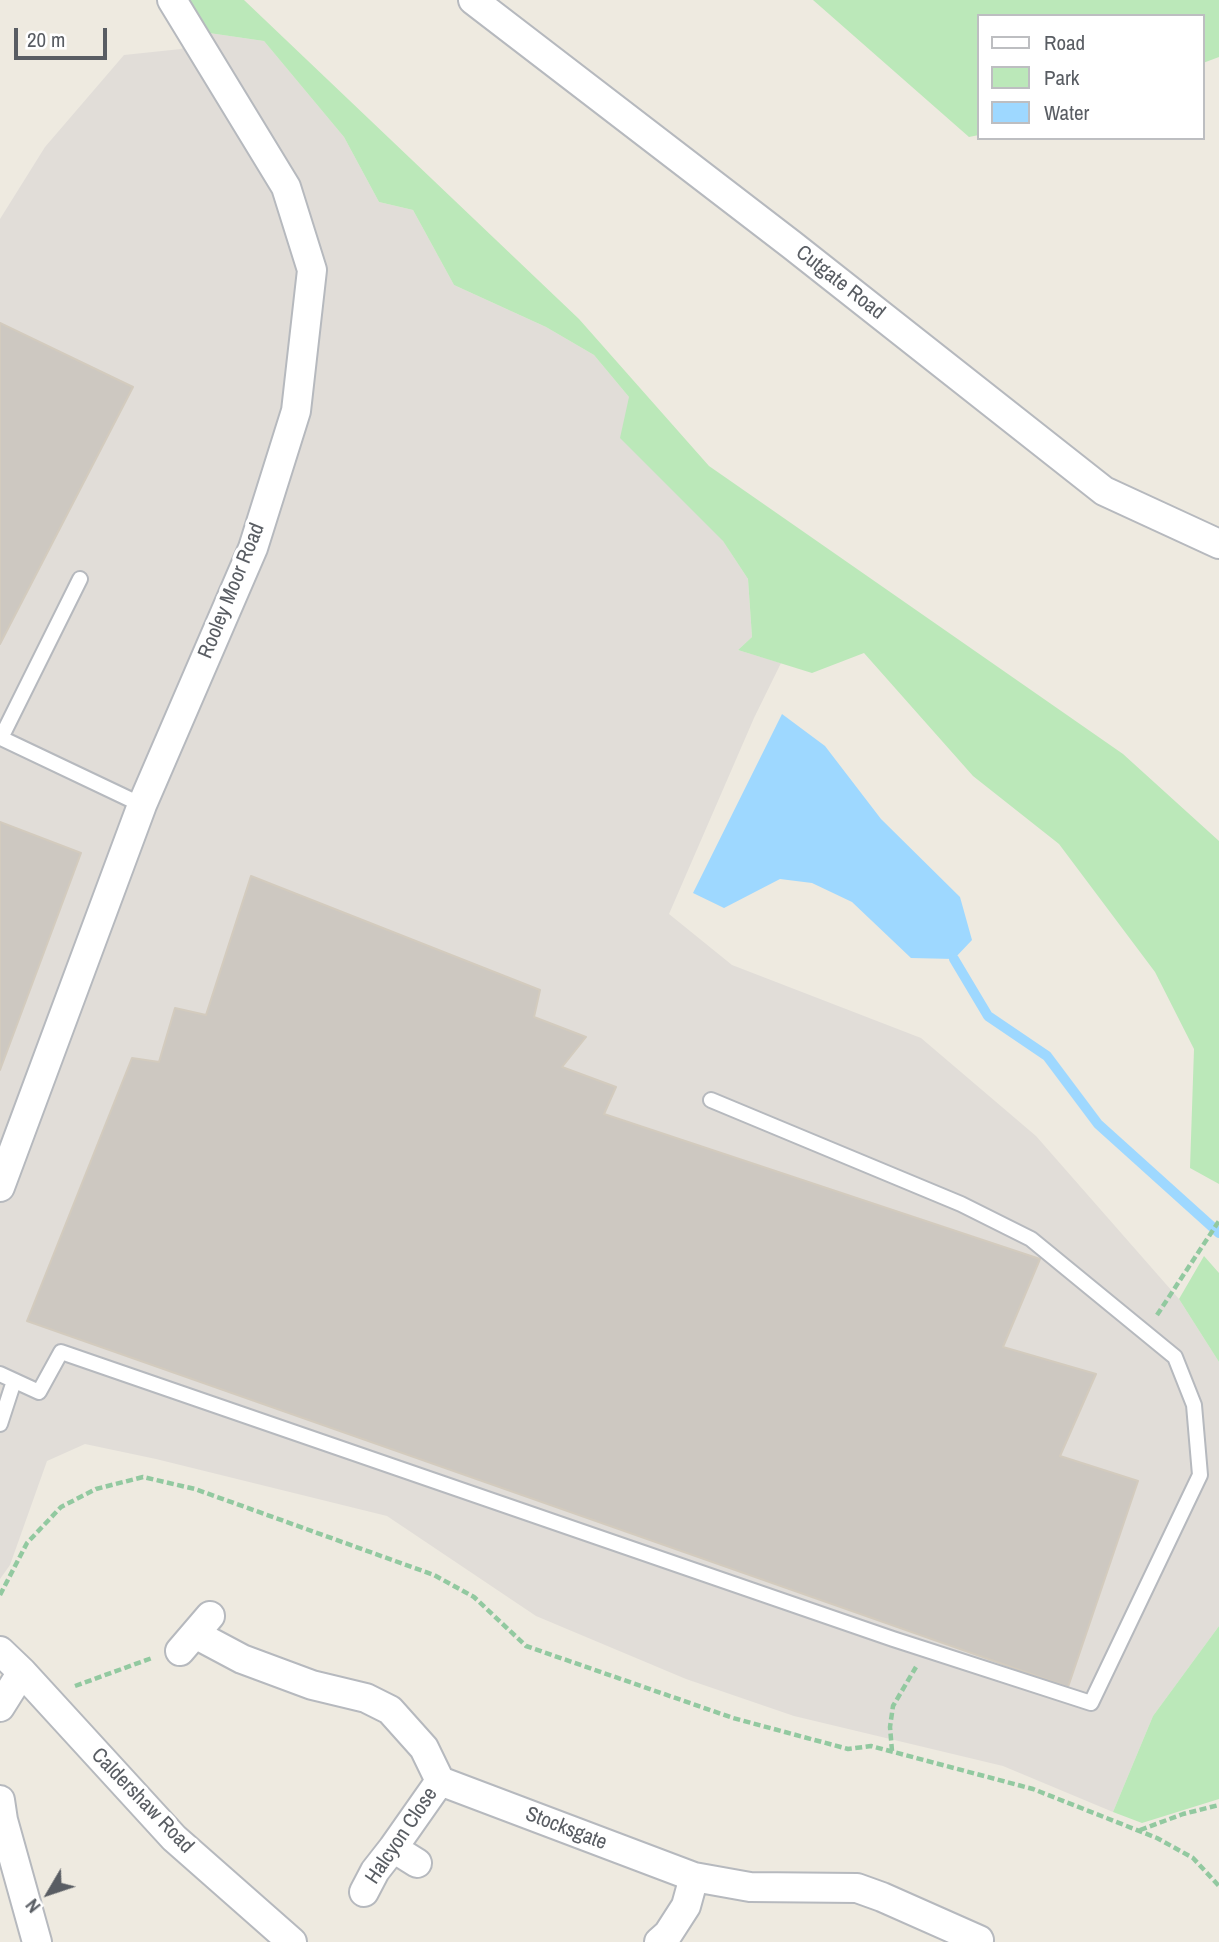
<!DOCTYPE html>
<html>
<head>
<meta charset="utf-8">
<style>
	body { margin:0 }
	#map { position:relative; width:1219px; height:1942px; overflow:hidden; background:#eeeae0; font-family:"Archivo Narrow",sans-serif }
	canvas { display:block }
	.legend { position:absolute; left:977px; top:14px; width:228px; height:126px; box-sizing:border-box; background:#fff; border:2px solid #bdbec1; margin:0; padding:9px 12px; list-style:none; font-size:21px; color:#595d63 }
	.legend li { display:flex; align-items:center; gap:14px; height:35px }
	.legend b { width:35px; border:2px solid #bdbec1 }
	.north { position:absolute; left:14px; top:1858px; width:70px; height:70px; -webkit-text-stroke:5px #fff; paint-order:stroke; rotate:231deg; font-size:19px; font-weight:700; line-height:28px; text-align:center; color:#595d63 }
	.north::after { content:''; display:block; margin:auto; width:24px; height:32px; background:#595d63; clip-path:polygon(50% 0,100% 100%,50% 72%,0 100%) }
	.scale { position:absolute; left:14px; top:28px; width:93px; height:32px; box-sizing:border-box; border:4px solid #595d63; border-top:0; padding-left:9px; font-size:21px; line-height:24px; white-space:nowrap; color:#595d63; -webkit-text-stroke:5px #fff; paint-order:stroke }
</style>
</head>
<body>
<div id="map">
<canvas width="1219" height="1942"></canvas>
<ul class="legend">
<li><b style="height:9px;background:#fff"></b>Road</li>
<li><b style="height:19px;background:#bbe8b9"></b>Park</li>
<li><b style="height:19px;background:#9ed8ff"></b>Water</li>
</ul>
<div class="north">N</div>
<div class="scale">20 m</div>
</div>
<script>
const context = document.querySelector('canvas').getContext('2d');
context.lineJoin = 'round';
function paint(path, color) { context.fillStyle = color; context.fill(path, 'evenodd'); }
const poly = rows => new Path2D(rows.map(r => 'M' + r).join(''));
function stroke(path, color, width, dash) { context.strokeStyle = color; context.lineWidth = width; context.lineCap = dash ? 'butt' : 'round'; context.setLineDash(dash || []); context.stroke(path); }
function drawText(font, color, halo, rows, align = 'center') {
  context.font = font + ' "Archivo Narrow",sans-serif'; context.lineWidth = 7; context.setLineDash([]); context.textBaseline = 'middle'; context.strokeStyle = halo; context.fillStyle = color; for (const [text, x, y, turn = 0] of rows) {
    context.save(); context.translate(x, y); context.rotate((+turn || 0) * Math.PI / 180); context.textAlign = isNaN(turn) ? turn : align; if (halo) context.strokeText(text, 0, 0); context.fillText(text, 0, 0); context.restore();
  }
}
paint(poly([
	[209,33,264,41,344,137,379,202,413,210,454,285,546,327,594,355,629,397,748,579,752,637,738,650,781,663,754,718,669,914,732,965,921,1038,1036,1136,1179,1299,1219,1362,1219,1626,1153,1716,1113,1812,1003,1766,794,1716,686,1679,536,1616,387,1516,156,1459,85,1444,47,1461,10,1565,0,1579,0,219,45,147,124,55,181,49]
]), '#e1ddd8');
paint(poly([
	[190,0,244,0,579,319,709,466,1123,754,1219,841,1219,1184,1190,1168,1194,1049,1155,972,1059,844,973,776,864,653,812,673,738,650,752,637,748,579,723,541,620,438,629,397,594,355,546,327,454,285,413,210,379,202,344,137,264,41,209,33],
	[813,0,1219,0,1219,57,1203,63,1203,16,979,16,979,135,969,137],
	[1204,1256,1219,1273,1219,1362,1179,1299],
	[1219,1626,1219,1799,1142,1823,1113,1812,1153,1716]
]), '#bbe8b9');
paint(poly([
	[782,714,825,746,881,819,960,897,972,940,954,959,911,958,852,902,812,883,780,879,724,908,693,893]
]), '#9ed8ff');
stroke(poly([
	[954,959,988,1016,1047,1056,1098,1124,1219,1233]
]), '#9ed8ff', 10);
const building = poly([
	[0,323,133,387,0,644,0,323],
	[0,822,81,853,0,1070,0,822],
	[251,876,540,990,534,1017,586,1037,562,1067,616,1087,604,1114,1040,1259,1003,1347,1096,1374,1060,1456,1138,1481,1068,1687,27,1321,132,1058,159,1062,175,1008,206,1015,251,876]
]);
paint(building, '#cdc8c1');
stroke(building, '#d3cbbe', 2);
const service = poly([
	[80,579,1,738,142,805],
	[0,1374,39,1392,61,1352,893,1639,1091,1703,1200,1475,1194,1405,1175,1357,1031,1239,961,1204,711,1100],
	[0,1424,14,1381]
]);
const minor = poly([
	[473,0,792,245,1104,491,1219,544],
	[0,1187,142,805,253,548,296,411,312,270,286,187,172,0],
	[195,1634,242,1659,312,1685,366,1698,390,1710,424,1748,440,1781,694,1877,750,1887,857,1888,882,1897,979,1940],
	[0,1651,22,1672,174,1838,292,1942],
	[180,1651,210,1616],
	[0,1707,22,1672],
	[0,1800,3,1820,37,1942],
	[393,1848,417,1863],
	[364,1892,375,1871,393,1848,440,1781],
	[659,1942,668,1934,686,1906,694,1877]
]);
stroke(service, '#b6b9be', 18);
stroke(minor, '#b6b9be', 32);
stroke(poly([
	[1157,1315,1219,1221],
	[0,1595,27,1543,61,1507,96,1489,143,1477,195,1489,434,1575,474,1597,526,1646,733,1718,848,1749,871,1746,1033,1789,1157,1838,1193,1858,1219,1886],
	[75,1686,152,1658],
	[892,1751,890,1727,893,1706,916,1667],
	[1140,1830,1183,1814,1219,1805]
]), '#92c9a0', 4.5, [7, 3.5]);
stroke(service, '#fff', 14);
stroke(minor, '#fff', 28);
drawText('21px', '#595d63', '#fff', [
	["Cutgate Road",840,283,38],
	["Rooley Moor Road",232,591,-68],
	["Caldershaw Road",142,1801,46],
	["Stocksgate",566,1829,21],
	["Halcyon Close",402,1836,-56]
]);
</script>
</body>
</html>
